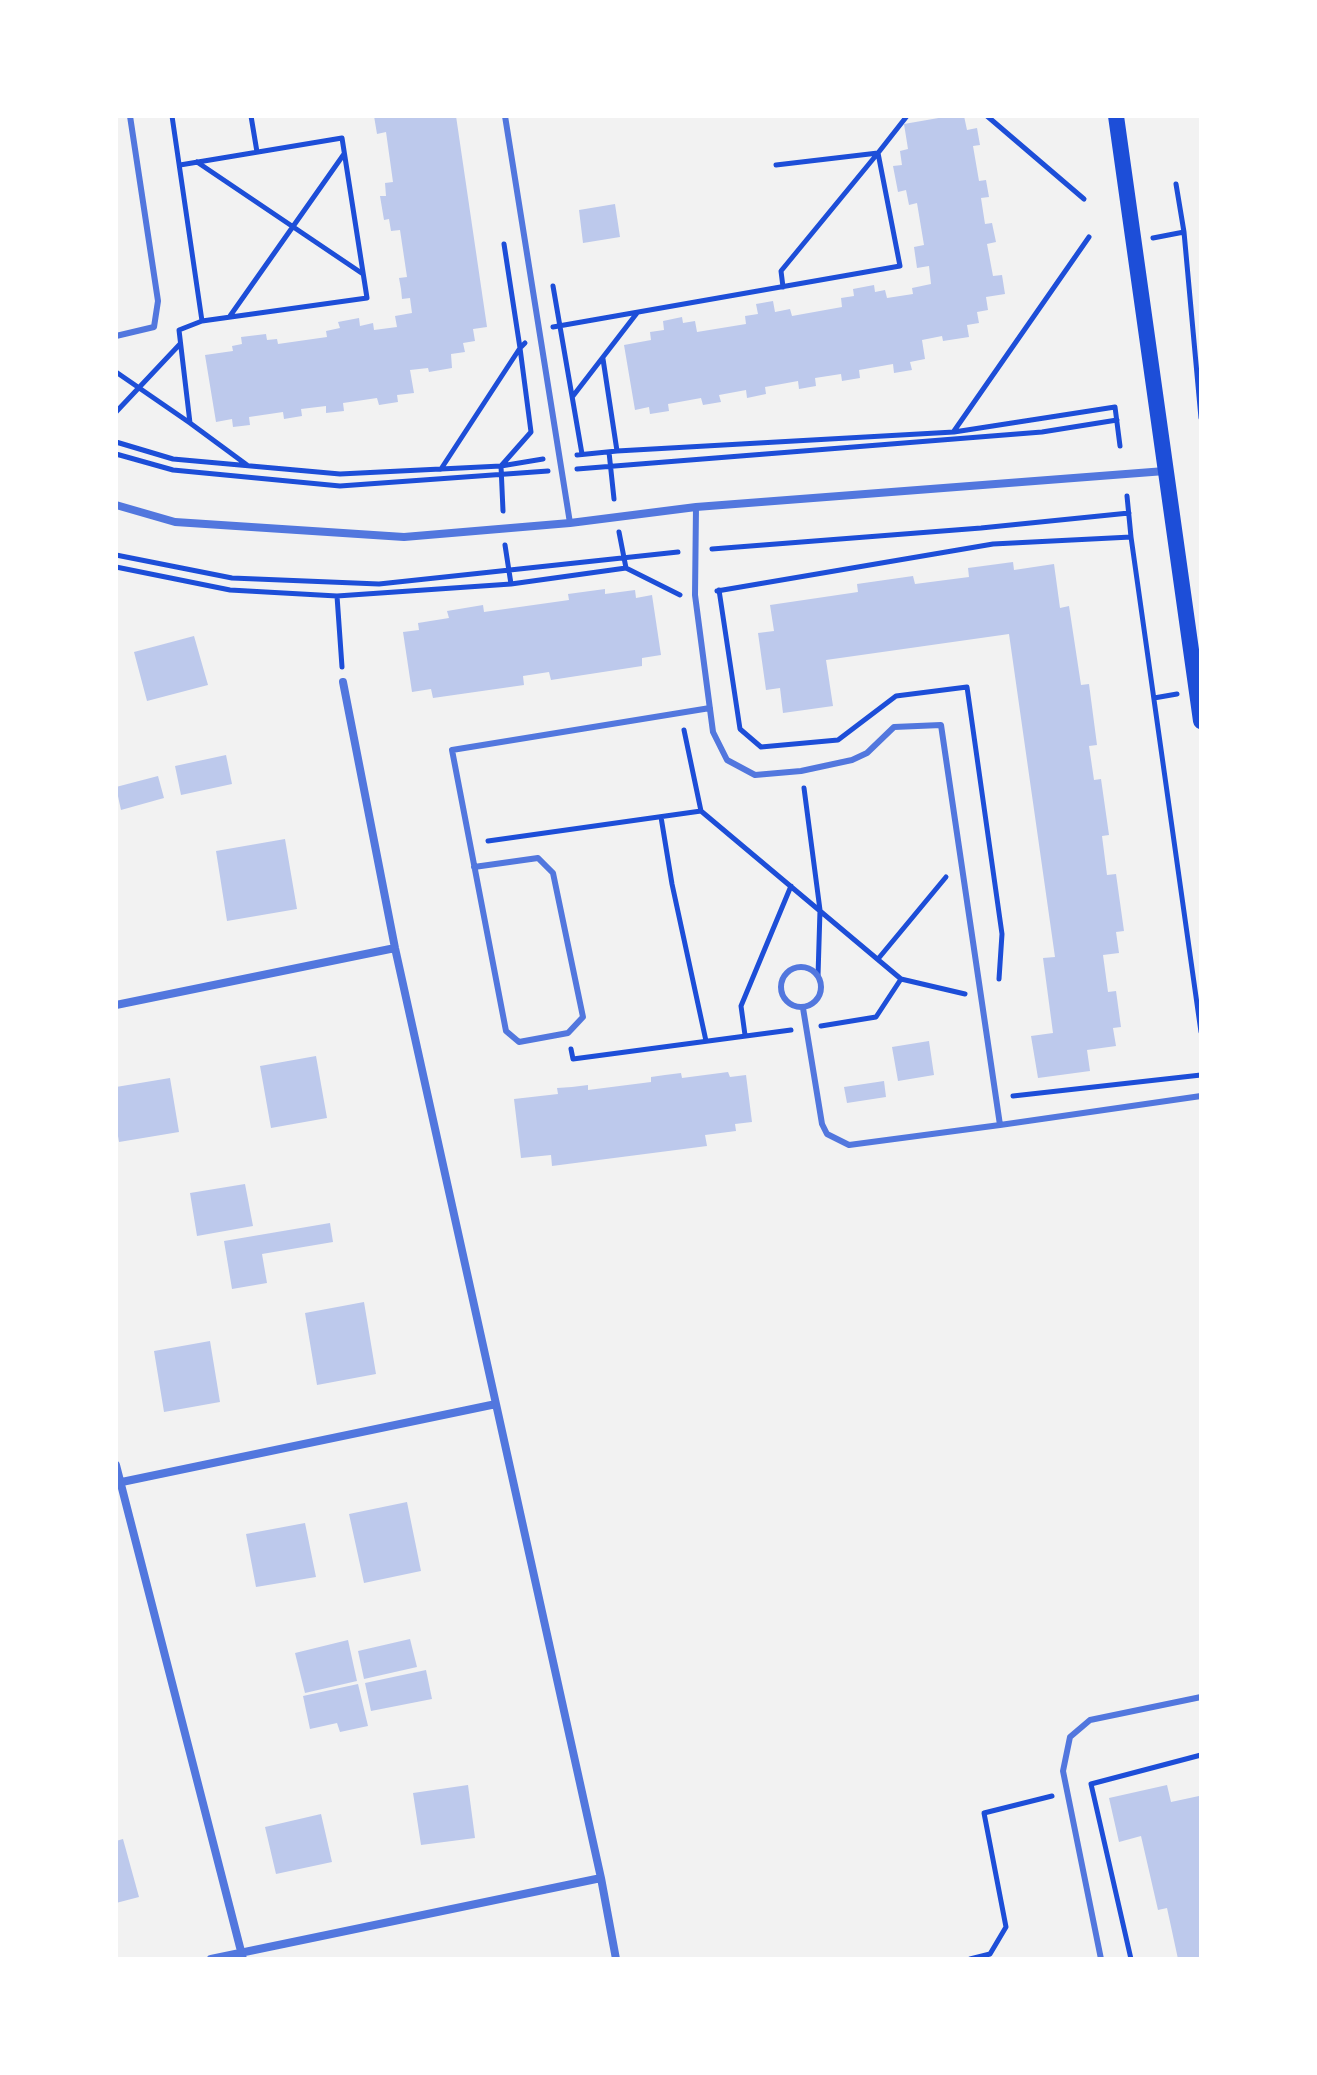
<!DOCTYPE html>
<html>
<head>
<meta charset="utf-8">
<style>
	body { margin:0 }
	#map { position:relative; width:1317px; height:2075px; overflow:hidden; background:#f2f2f2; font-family:Overpass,sans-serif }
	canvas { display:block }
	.frame { position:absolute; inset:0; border:118px solid #fff; pointer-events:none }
</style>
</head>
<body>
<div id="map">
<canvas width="1317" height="2075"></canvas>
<div class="frame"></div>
</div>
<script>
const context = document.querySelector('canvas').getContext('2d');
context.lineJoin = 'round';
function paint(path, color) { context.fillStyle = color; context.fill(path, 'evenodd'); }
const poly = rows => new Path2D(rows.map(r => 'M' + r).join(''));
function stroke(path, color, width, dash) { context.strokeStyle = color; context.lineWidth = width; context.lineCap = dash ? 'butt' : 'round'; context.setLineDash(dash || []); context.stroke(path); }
paint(poly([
	[374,116,456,116,487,327,473,329,475,341,463,343,465,352,451,354,452,368,429,372,428,368,410,370,414,393,397,395,398,402,379,405,377,398,343,403,344,411,326,413,326,406,301,409,302,416,284,419,283,412,249,417,250,425,233,427,232,419,216,422,205,355,233,351,232,346,242,344,241,337,266,334,267,340,277,339,278,344,327,337,326,331,340,328,338,322,359,318,360,326,373,323,374,330,397,327,395,316,412,313,410,298,402,299,401,289,399,278,407,277,400,230,391,231,389,219,384,220,380,196,386,196,385,183,393,182,386,132,377,134],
	[950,116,964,116,967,130,977,128,980,145,973,146,979,181,986,180,989,197,981,198,985,224,992,223,996,242,987,244,993,276,1002,275,1005,294,986,297,988,310,977,312,979,323,967,325,969,337,943,341,942,336,922,340,925,359,910,362,912,370,894,373,893,364,859,370,860,378,842,381,841,374,815,378,816,386,799,389,798,381,765,387,766,394,747,398,746,390,719,395,721,402,703,405,701,398,668,404,669,411,650,414,649,407,635,410,624,345,651,340,650,332,664,330,663,321,682,317,683,323,695,321,697,332,746,324,745,316,758,314,756,304,773,301,775,312,790,309,792,316,842,307,841,298,854,296,853,289,874,285,875,292,885,290,887,298,913,294,912,288,931,284,929,266,917,268,914,247,924,245,917,203,909,205,906,190,898,192,893,166,902,165,900,151,908,149,904,124],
	[615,204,620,237,583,243,579,210],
	[1013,562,1014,570,1054,564,1060,608,1069,606,1081,685,1089,684,1097,745,1089,746,1094,780,1101,779,1109,835,1102,836,1107,875,1116,874,1124,931,1116,932,1119,953,1103,955,1108,992,1116,991,1121,1027,1113,1028,1116,1046,1087,1050,1090,1071,1038,1078,1031,1036,1053,1033,1043,958,1055,957,1009,634,826,660,833,706,783,713,780,688,766,690,758,633,774,631,770,605,858,592,857,584,913,576,915,584,969,577,968,568],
	[605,589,605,594,635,590,636,598,652,595,661,655,642,658,642,666,551,680,549,672,523,676,524,685,433,698,431,689,412,692,403,632,419,630,418,623,449,618,447,611,483,605,484,612,569,600,568,594],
	[194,636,208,685,147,701,134,652],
	[226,755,232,784,181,795,175,766],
	[158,776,164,798,121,810,116,787],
	[285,839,297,909,227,921,216,851],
	[929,1041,934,1075,898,1081,892,1047],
	[316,1056,327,1118,271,1128,260,1066],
	[728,1072,730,1077,746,1075,752,1122,735,1124,736,1131,705,1135,707,1146,552,1166,551,1155,521,1158,514,1099,558,1094,557,1088,572,1087,588,1085,588,1090,651,1082,651,1077,665,1075,681,1073,682,1078],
	[170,1078,179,1132,119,1142,116,1124,116,1087],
	[884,1081,886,1097,847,1103,844,1087],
	[245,1184,253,1226,197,1236,190,1193],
	[330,1223,333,1242,262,1254,267,1283,232,1289,224,1241],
	[364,1302,376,1374,317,1385,305,1313],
	[210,1341,220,1402,164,1412,154,1351],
	[407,1502,421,1571,364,1583,349,1514],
	[305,1523,316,1577,256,1587,246,1534],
	[410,1639,417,1667,364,1679,358,1651],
	[348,1640,357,1681,305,1693,295,1653],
	[426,1670,432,1699,371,1711,365,1683],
	[358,1684,368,1726,340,1732,337,1723,310,1729,303,1696],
	[468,1785,475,1838,421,1845,413,1793],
	[1167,1785,1171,1802,1199,1796,1201,1802,1201,1959,1178,1959,1167,1908,1158,1910,1141,1836,1119,1842,1109,1798],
	[321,1814,332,1862,276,1874,265,1827],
	[123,1839,139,1897,116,1903,116,1841]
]), '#bdc9ec');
stroke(poly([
	[172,116,202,321],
	[251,116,257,152],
	[987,116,1084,199],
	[197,162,363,274],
	[180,165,342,138,367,298,202,321,179,330,190,423,247,465],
	[776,165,878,153,781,271,783,287],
	[1176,184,1184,232,1201,418],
	[1153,238,1184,232],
	[553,286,582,454],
	[230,316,344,154],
	[553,327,900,266,878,153,907,116],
	[603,359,617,451],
	[116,372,190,423],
	[573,396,637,313],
	[116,412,180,344],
	[954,431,1089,237],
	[116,442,173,459,340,474,501,466,543,459],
	[609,452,614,499],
	[116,454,173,470,340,486,548,471],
	[577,455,617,451,954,432,1115,407,1120,446],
	[441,469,520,348,504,244],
	[577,469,1042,432,1117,420],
	[1127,496,1131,537,1201,1032],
	[503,511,501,466,531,432,520,348,525,343],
	[505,545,511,584],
	[712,549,981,528,1129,513],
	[116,555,232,578,379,584,678,552],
	[116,567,230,590,337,596,511,584,626,568,619,532],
	[626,568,680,595],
	[719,590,740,729,761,747,838,740,896,696,967,687,1002,934,999,979],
	[717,591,993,544,1131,537],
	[337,596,342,667],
	[1154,698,1177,694],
	[684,730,701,811],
	[804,788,820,910,818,976],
	[661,817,672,884,706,1041],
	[488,841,701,811,901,979,965,994],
	[878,959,946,877],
	[821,1026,876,1017,901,979],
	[745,1035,741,1006,791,886],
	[571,1049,573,1059,791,1030],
	[1013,1096,1201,1075],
	[970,1959,990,1954,1006,1927,984,1813,1052,1796],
	[1131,1959,1091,1784,1201,1755]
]), '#1d4ed8', 5);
stroke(poly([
	[505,116,570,523],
	[116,336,154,327,158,301,130,116],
	[696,507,695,595,713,732,727,760,755,775,801,771,852,760,867,753,894,727,941,725,1000,1125,1201,1096],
	[474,867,538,858,553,873,583,1017,568,1033,519,1042,506,1031,452,750,710,708],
	'781 987a20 20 0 1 1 40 0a20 20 0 1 1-40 0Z',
	[803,1008,822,1124,827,1134,849,1145,1000,1125],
	[1101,1959,1063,1771,1070,1737,1090,1720,1201,1697]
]), '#5277de', 6);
stroke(poly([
	[116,505,175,522,404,537,570,523,696,507,1165,471],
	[343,682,395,948,601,1878,616,1959],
	[116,1005,395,948],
	[116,1465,243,1959],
	[117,1483,496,1404],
	[211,1959,601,1878]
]), '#5277de', 8);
stroke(poly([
	[1116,116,1201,721]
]), '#1d4ed8', 16);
</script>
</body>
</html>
